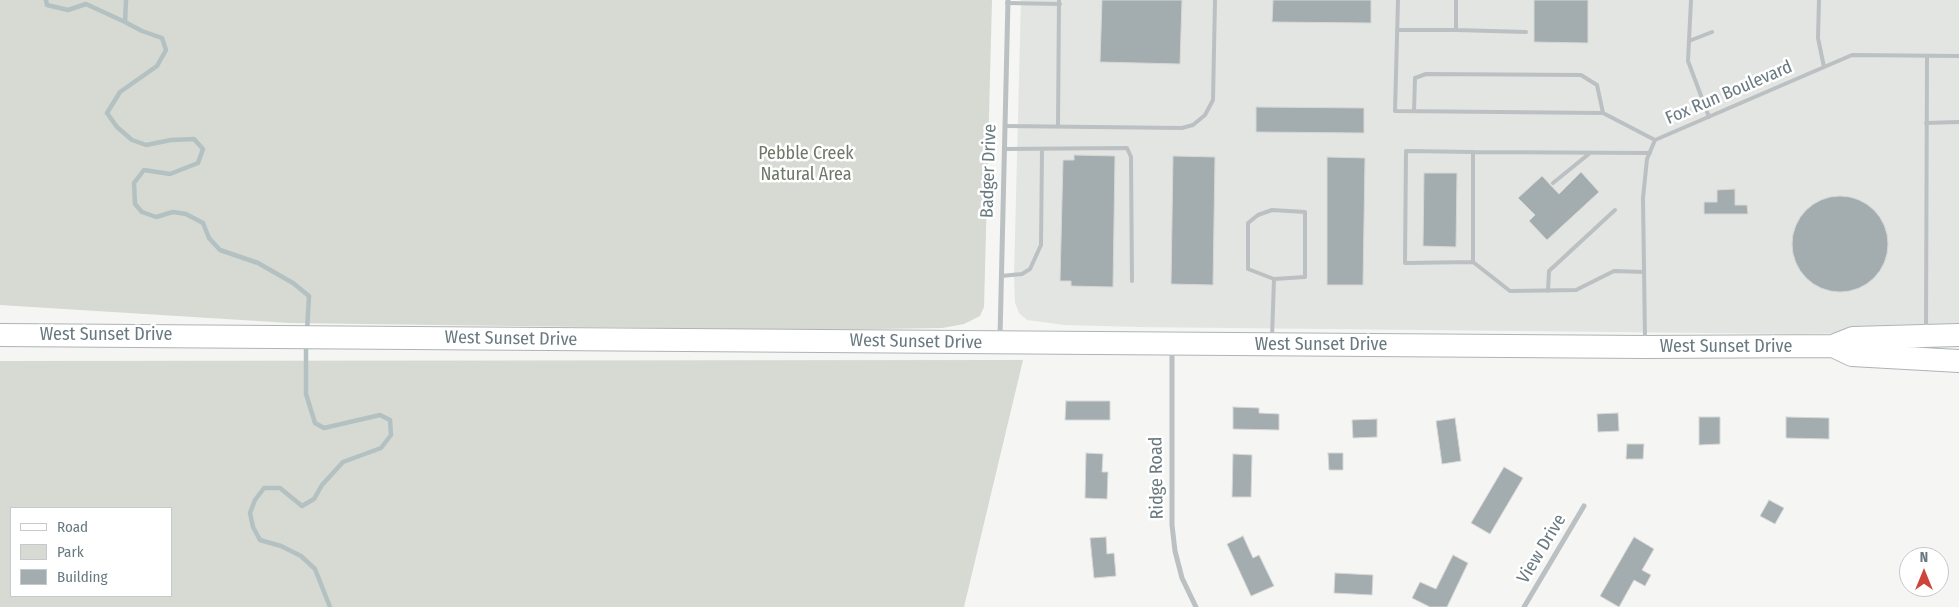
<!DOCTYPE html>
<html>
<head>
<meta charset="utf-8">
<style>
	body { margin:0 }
	#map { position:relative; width:1959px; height:607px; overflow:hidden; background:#f5f5f3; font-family:"Fira Sans Condensed",sans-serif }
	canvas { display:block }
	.legend { position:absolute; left:10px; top:507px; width:162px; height:90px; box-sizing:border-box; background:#fff; border:1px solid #c3c9cc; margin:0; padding:6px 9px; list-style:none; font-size:15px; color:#687980 }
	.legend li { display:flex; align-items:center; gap:10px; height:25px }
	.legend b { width:25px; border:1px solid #c3c9cc }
	.north { position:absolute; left:1899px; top:547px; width:50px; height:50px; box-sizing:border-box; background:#fff; border:1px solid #c3c9cc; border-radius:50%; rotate:0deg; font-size:14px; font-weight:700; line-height:20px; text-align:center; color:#687980 }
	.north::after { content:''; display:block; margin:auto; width:18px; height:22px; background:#ce443a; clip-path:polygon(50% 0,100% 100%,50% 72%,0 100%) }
</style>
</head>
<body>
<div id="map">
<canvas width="1959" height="607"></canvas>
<ul class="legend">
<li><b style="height:6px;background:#fff"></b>Road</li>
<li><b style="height:14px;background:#d6dad2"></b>Park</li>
<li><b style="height:14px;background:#a3acaf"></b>Building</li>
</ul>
<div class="north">N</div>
</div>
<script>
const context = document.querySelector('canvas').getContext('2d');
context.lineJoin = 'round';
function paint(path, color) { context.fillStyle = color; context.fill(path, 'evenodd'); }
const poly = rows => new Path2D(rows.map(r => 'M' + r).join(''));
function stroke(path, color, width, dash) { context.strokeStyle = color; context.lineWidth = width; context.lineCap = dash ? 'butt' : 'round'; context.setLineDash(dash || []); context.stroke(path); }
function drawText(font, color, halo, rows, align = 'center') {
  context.font = font + ' "Fira Sans Condensed",sans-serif'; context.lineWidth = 5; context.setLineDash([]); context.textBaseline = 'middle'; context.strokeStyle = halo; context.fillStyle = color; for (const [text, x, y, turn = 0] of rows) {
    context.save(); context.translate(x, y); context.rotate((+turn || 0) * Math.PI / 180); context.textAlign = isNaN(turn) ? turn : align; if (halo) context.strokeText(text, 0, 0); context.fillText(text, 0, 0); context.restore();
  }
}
paint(poly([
	[1021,0,1959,0,1959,331,1800,334,1137,327,1065,325,1027,320,1019,313,1015,303,1014,276]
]), '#e3e5e3');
paint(poly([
	[0,0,992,0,984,307,980,316,964,324,942,328,809,330,290,323,0,305],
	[1023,360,964,607,0,607,0,361],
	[11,508,171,508,171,596,11,596]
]), '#d6dad2');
stroke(poly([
	[46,0,47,5,68,10,86,4,125,22],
	[126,0,125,22,142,31,162,38,166,50,157,66,120,92,107,113,117,127,132,140,146,145,171,140,194,139,203,149,198,163,170,174,144,170,134,183,135,204,142,212,156,217,173,212,186,214,203,223,209,238,220,250,258,263,293,283,309,296,307,332],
	[306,344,306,394,315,423,324,428,380,415,390,420,391,435,381,448,343,462,322,485,314,499,302,506,280,488,264,488,255,500,250,513,253,527,260,540,281,546,301,556,315,569,330,607]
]), '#b4c1c3', 4.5);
const building = poly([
	[1102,0,1182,0,1180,64,1100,62,1102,0],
	[1273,0,1371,0,1371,23,1272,22,1273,0],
	[1534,0,1588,0,1588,43,1534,42,1534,0],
	[1256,107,1364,108,1364,133,1256,132,1256,107],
	[1074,155,1115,156,1113,287,1071,286,1071,281,1060,281,1063,160,1074,160,1074,155],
	[1173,156,1215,157,1213,285,1171,284,1173,156],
	[1327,157,1365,158,1363,285,1327,285,1327,157],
	[1581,172,1599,192,1547,240,1529,221,1535,215,1518,198,1542,176,1559,194,1581,172],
	[1424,173,1457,173,1456,247,1423,246,1424,173],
	[1735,189,1735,205,1747,205,1748,214,1704,214,1704,202,1717,202,1717,190,1735,189],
	'1792 244a48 48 0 1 1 96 0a48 48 0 1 1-96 0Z',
	[1066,401,1110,401,1110,420,1065,420,1066,401],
	[1233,407,1259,408,1259,413,1279,414,1279,430,1233,429,1233,407],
	[1618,413,1619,431,1598,432,1597,414,1618,413],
	[1699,417,1720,417,1720,444,1699,445,1699,417],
	[1786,417,1829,418,1829,439,1786,438,1786,417],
	[1455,418,1461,461,1442,464,1436,421,1455,418],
	[1377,419,1377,437,1353,438,1352,420,1377,419],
	[1627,444,1644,444,1643,459,1626,459,1627,444],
	[1086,453,1103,454,1102,472,1108,472,1107,499,1085,498,1086,453],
	[1328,453,1343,453,1343,470,1329,470,1328,453],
	[1233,454,1252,455,1251,497,1232,497,1233,454],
	[1504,467,1523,478,1490,534,1471,523,1504,467],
	[1769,500,1784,508,1775,524,1760,516,1769,500],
	[1243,536,1253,558,1259,555,1274,586,1251,596,1227,544,1243,536],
	[1106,537,1107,554,1114,553,1116,576,1094,578,1090,538,1106,537],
	[1634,537,1654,549,1642,570,1651,575,1645,586,1634,580,1619,607,1600,596,1634,537],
	[1453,555,1468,563,1447,607,1430,607,1412,598,1420,582,1436,589,1453,555],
	[1335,573,1373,575,1372,595,1334,593,1335,573]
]);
paint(building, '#a3acaf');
stroke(building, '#d7d7d5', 1);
const secondary = poly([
	[0,335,1645,347,1833,346,1853,338,1959,335],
	[1833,346,1852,355,1959,361]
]);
stroke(secondary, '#adb4b7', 24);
stroke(poly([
	[1398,0,1395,111,1603,113,1655,140],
	[1691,0,1688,61,1709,117],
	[1819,0,1818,38,1824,67],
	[1007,3,1060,4],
	[1397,30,1456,30,1456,0],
	[1456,30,1526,32],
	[1689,41,1712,32],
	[1414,111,1415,78,1426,74,1581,75,1597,85,1603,113],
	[1926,123,1959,122],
	[1005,126,1182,128,1193,125,1205,115,1213,100,1215,0],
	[1058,126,1059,0],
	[1004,149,1127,148,1131,157,1132,281],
	[1473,152,1406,151,1405,263,1473,262],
	[1553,183,1590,153],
	[1644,272,1614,271,1576,290,1510,291,1473,262,1473,152,1650,153],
	[1001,276,1022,274,1030,269,1041,245,1042,149],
	[1548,291,1549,271,1615,210],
	[1926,327,1927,56],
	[1272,338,1274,279,1248,269,1248,223,1258,215,1272,210,1305,212,1305,277,1274,279],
	[1645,339,1643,198,1647,159,1655,140,1852,55,1959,56]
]), '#bbc0c2', 4);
stroke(poly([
	[1000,337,1008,0],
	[1172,350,1172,525,1175,551,1182,578,1196,607],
	[1524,607,1584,506]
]), '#bbc0c2', 5);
stroke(secondary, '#fff', 22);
drawText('18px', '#687980', '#fff', [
	["Fox Run Boulevard",1729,93,-23],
	["Badger Drive",989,171,-88],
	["West Sunset Drive",106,335],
	["West Sunset Drive",511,339,1],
	["West Sunset Drive",916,342,1],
	["West Sunset Drive",1321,345],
	["West Sunset Drive",1726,347],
	["Ridge Road",1157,478,-91],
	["View Drive",1542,549,-59]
]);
drawText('18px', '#6d7866', '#fff', [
	["Pebble Creek",806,154],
	["Natural Area",806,175]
]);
</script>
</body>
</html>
